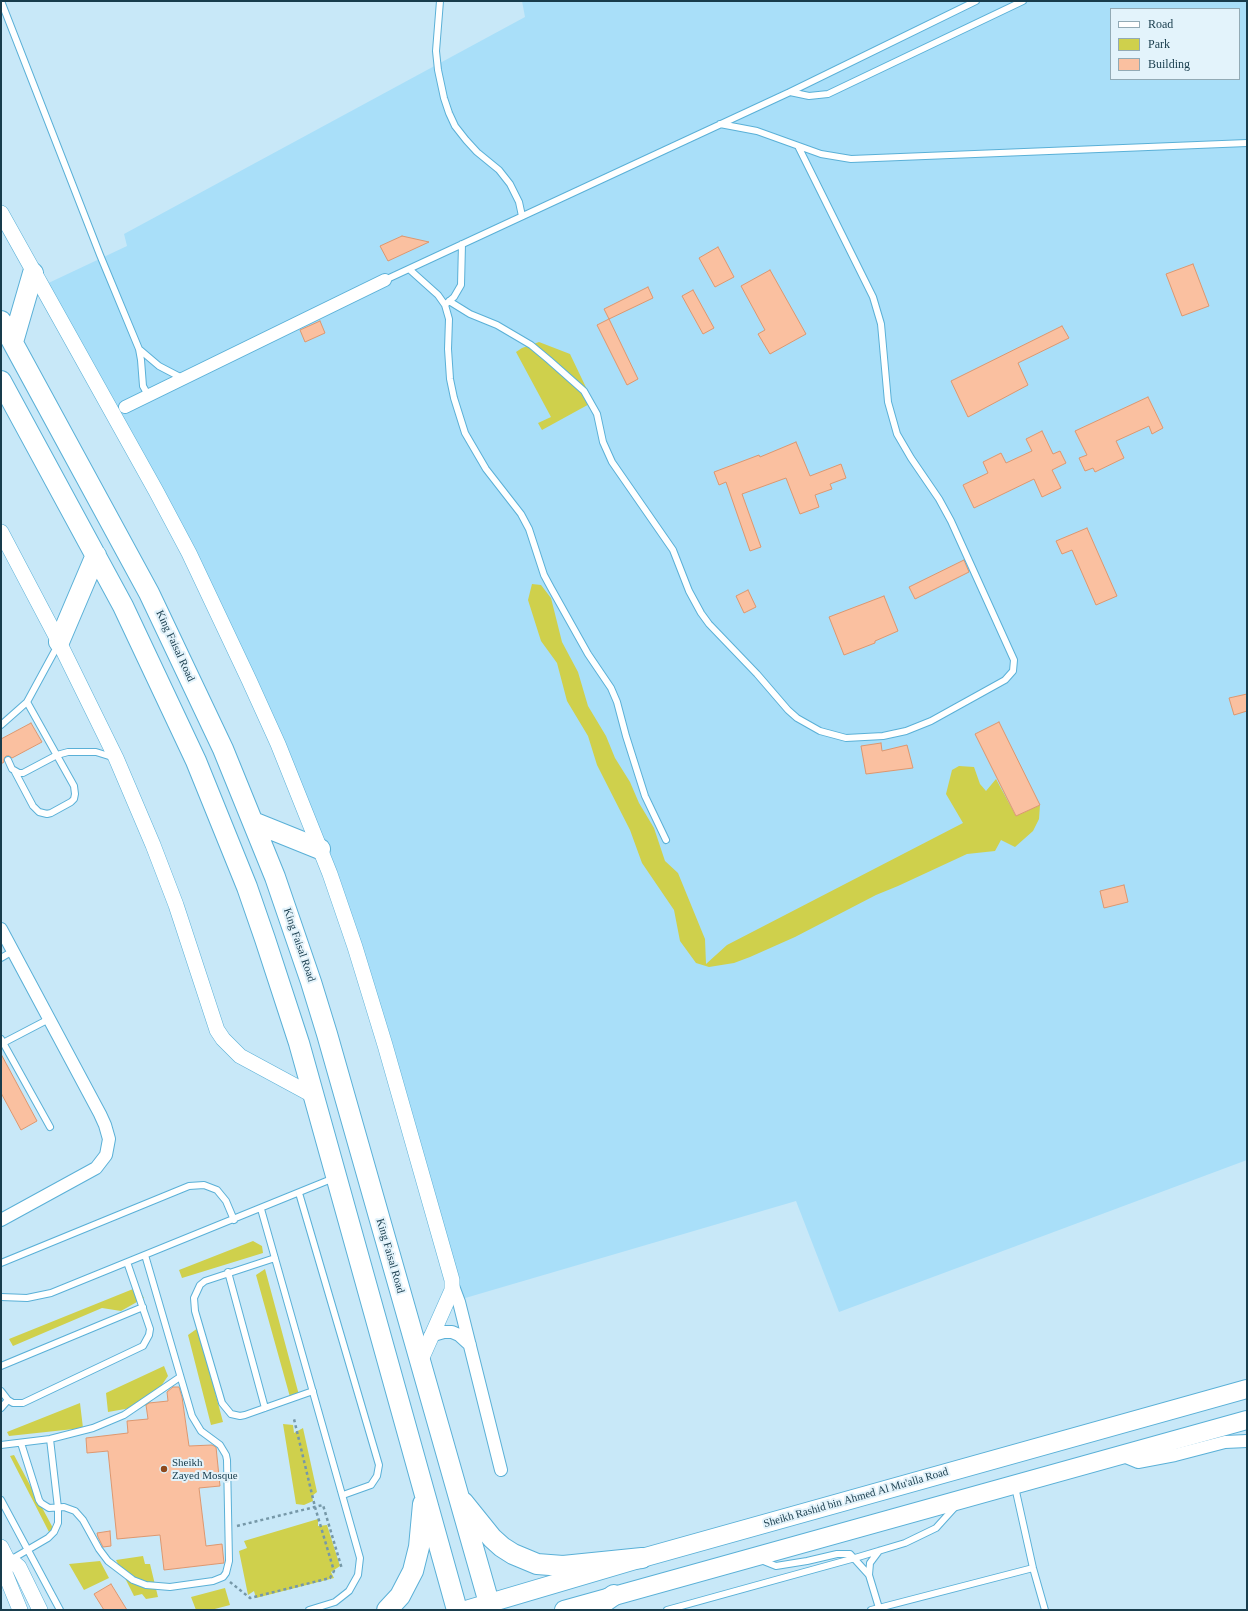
<!DOCTYPE html>
<html>
<head>
<meta charset="utf-8">
<style>
	body { margin:0 }
	#map { position:relative; width:1248px; height:1611px; overflow:hidden; background:#c8e8f8; font-family:"Times New Roman",serif }
	canvas { display:block }
	.frame { position:absolute; inset:0; border:2px solid #183c4c; pointer-events:none }
	.legend { position:absolute; left:1110px; top:8px; width:130px; height:72px; box-sizing:border-box; background:#e3f3fb; border:1px solid #92aab5; margin:0; padding:5px 7px; list-style:none; font-size:12px; color:#183c4c }
	.legend li { display:flex; align-items:center; gap:8px; height:20px }
	.legend b { width:20px; border:1px solid #92aab5 }
</style>
</head>
<body>
<div id="map">
<canvas width="1248" height="1611"></canvas>
<div class="frame"></div>
<ul class="legend">
<li><b style="height:5px;background:#fff"></b>Road</li>
<li><b style="height:11px;background:#cfd04c"></b>Park</li>
<li><b style="height:11px;background:#fac0a0"></b>Building</li>
</ul>
</div>
<script>
const context = document.querySelector('canvas').getContext('2d');
context.lineJoin = 'round';
function paint(path, color) { context.fillStyle = color; context.fill(path, 'evenodd'); }
const poly = rows => new Path2D(rows.map(r => 'M' + r).join(''));
function stroke(path, color, width, dash) { context.strokeStyle = color; context.lineWidth = width; context.lineCap = dash ? 'butt' : 'round'; context.setLineDash(dash || []); context.stroke(path); }
function drawText(font, color, halo, rows, align = 'center') {
  context.font = font + ' "Times New Roman",serif'; context.lineWidth = 4; context.setLineDash([]); context.textBaseline = 'middle'; context.strokeStyle = halo; context.fillStyle = color; for (const [text, x, y, turn = 0] of rows) {
    context.save(); context.translate(x, y); context.rotate((+turn || 0) * Math.PI / 180); context.textAlign = isNaN(turn) ? turn : align; if (halo) context.strokeText(text, 0, 0); context.fillText(text, 0, 0); context.restore();
  }
}
paint(poly([
	[522,1,1247,1,1247,1160,839,1312,796,1201,455,1301,328,865,167,519,40,287,127,246,124,234,525,17],
	[1111,9,1239,9,1239,79,1111,79]
]), '#a9dff9');
paint(poly([
	[539,342,570,354,593,402,542,430,538,423,551,417,516,352,522,348],
	[532,584,541,585,551,598,562,642,578,672,588,706,606,736,615,758,630,782,639,803,654,828,665,861,678,873,705,939,706,964,727,945,963,823,946,794,952,770,959,766,974,767,980,784,986,791,996,779,1016,816,1040,805,1039,819,1033,831,1015,847,1001,840,995,851,967,854,898,886,876,895,795,937,750,957,734,963,709,967,696,963,680,941,674,910,642,863,630,830,597,765,588,736,567,701,557,663,541,641,528,600],
	[253,1241,262,1246,263,1253,182,1278,179,1270],
	[265,1269,299,1395,290,1397,256,1275],
	[138,1287,144,1298,121,1311,102,1308,13,1346,9,1339],
	[198,1328,223,1422,211,1425,188,1335],
	[164,1366,168,1376,148,1405,108,1412,106,1393],
	[80,1403,83,1428,9,1436,7,1432],
	[283,1424,293,1425,294,1433,303,1428,317,1492,312,1496,313,1501,304,1505,296,1504],
	[14,1455,54,1530,49,1532,10,1456],
	[318,1519,318,1526,327,1525,340,1566,331,1572,334,1578,256,1598,254,1591,248,1595,239,1551,247,1548,244,1541],
	[143,1556,145,1564,150,1564,158,1597,146,1599,142,1594,134,1596,116,1560],
	[100,1561,109,1578,84,1590,69,1564],
	[225,1588,230,1605,211,1610,196,1610,191,1597]
]), '#cfd04c');
const building = poly([
	[402,236,429,242,388,261,380,246,402,236],
	[718,247,734,277,715,287,699,258,718,247],
	[1193,264,1209,306,1182,316,1166,274,1193,264],
	[770,270,806,334,770,354,758,334,765,330,741,286,770,270],
	[648,287,653,298,609,319,604,309,648,287],
	[693,290,714,328,703,334,682,296,693,290],
	[609,319,638,379,627,385,597,325,609,319],
	[320,321,325,333,305,342,300,330,320,321],
	[1062,326,1069,338,1018,363,1028,385,968,417,951,381,1062,326],
	[1148,397,1163,428,1152,434,1149,426,1116,441,1124,458,1095,472,1093,468,1085,471,1079,458,1087,455,1075,431,1148,397],
	[1042,431,1053,454,1060,451,1066,463,1052,470,1061,488,1042,497,1034,479,974,508,963,485,988,473,983,462,1001,453,1006,463,1032,451,1026,439,1042,431],
	[796,442,810,476,841,464,846,478,830,484,832,489,815,495,819,507,800,514,786,478,742,494,761,547,750,551,726,482,719,485,714,472,759,455,760,457,796,442],
	[1087,528,1117,596,1096,605,1072,550,1062,554,1056,541,1087,528],
	[964,560,969,572,915,599,909,587,964,560],
	[748,590,756,607,744,613,736,596,748,590],
	[884,596,898,631,875,641,875,643,844,655,829,617,884,596],
	[1247,694,1247,711,1234,715,1229,698,1247,694],
	[999,722,1040,805,1016,816,975,734,999,722],
	[31,723,42,742,12,758,9,756,6,756,4,759,4,762,1,764,1,739,31,723],
	[881,743,882,751,907,745,913,768,866,774,861,746,881,743],
	[1124,885,1128,902,1104,908,1100,891,1124,885],
	[1,1054,37,1121,21,1130,1,1093,1,1054],
	[173,1387,179,1387,182,1397,189,1446,212,1445,216,1447,220,1486,199,1488,206,1546,222,1544,224,1563,164,1570,160,1535,117,1539,108,1451,87,1453,86,1438,128,1433,127,1421,148,1419,146,1405,149,1403,168,1401,167,1392,173,1387],
	[110,1531,111,1546,103,1547,98,1537,97,1533,110,1531],
	[111,1584,127,1610,104,1610,94,1594,111,1584]
]);
paint(building, '#fac0a0');
stroke(building, '#dd976f', 1);
const service = poly([
	[1,1,100,255,139,349,141,360,143,386,148,395],
	[440,1,436,51,438,70,444,98,449,113,455,126,466,140,477,152,499,170,510,184,519,202,522,216],
	[790,92,809,96,828,94,1023,1],
	[720,124,757,131,821,154,851,159,1247,143],
	[409,269,438,295,445,305,449,319,448,349,450,379,454,398,465,433,486,469,521,514,529,529,544,575,551,588,588,654,611,688,617,702,626,736,645,796,666,840],
	[385,280,790,92,976,1],
	[449,301,470,314,497,325,531,345,549,360,584,391,597,414,603,442,612,462,673,550,689,591,701,613,709,624,757,674,788,710,797,718,820,731,846,738,883,736,906,731,931,721,1005,680,1013,671,1014,660,951,521,939,499,911,458,897,434,888,402,881,324,873,297,798,146],
	[447,303,454,297,461,285,462,244],
	[139,349,159,366,182,378],
	[1,725,27,702,58,645],
	[8,760,12,769,19,773,23,773,57,755,68,752,96,752,112,757],
	[15,772,33,806,39,812,47,814,51,813,71,802,74,799,75,794,74,786,27,702],
	[1,958,13,951],
	[1,1039,50,1127],
	[3,1043,49,1019],
	[299,1193,379,1465,377,1476,371,1485,343,1495],
	[261,1209,360,1558,358,1575,349,1591,335,1602,309,1610],
	[275,1258,205,1281,200,1285,194,1298,195,1311,222,1403,231,1414,240,1416,245,1415,313,1391],
	[1,1263,189,1186,204,1185,217,1190,226,1201,234,1220],
	[228,1272,265,1408],
	[1,1297,27,1298,51,1293,334,1178],
	[1,1366,143,1307],
	[1,1391,8,1400,13,1403,23,1403,143,1346,149,1335,150,1329,127,1262],
	[1,1408,8,1400],
	[21,1443,39,1500,41,1503,49,1508,64,1507,75,1511,83,1520,99,1549,108,1561,133,1580,146,1585,170,1587,213,1581,223,1577,226,1573,229,1561,227,1460,226,1455,220,1445,201,1431,192,1416,145,1255],
	[1,1445,50,1439,93,1428,124,1415,180,1377],
	[1015,1487,1033,1568,1045,1610],
	[1,1500,60,1610],
	[12,1559,48,1538,54,1532,58,1523,58,1508,50,1439],
	[761,1560,776,1566,807,1561,837,1554,850,1554,869,1575,879,1608],
	[869,1575,870,1563,879,1551],
	[667,1610,855,1558,905,1543,936,1528,955,1507],
	[871,1610,1033,1568]
]);
const minor = poly([
	[125,407,385,280],
	[1,929,100,1114,105,1125,109,1139,106,1155,96,1168,1,1220],
	[453,1286,459,1302,501,1470],
	[430,1336,444,1332,452,1332,459,1335,470,1345],
	[1121,1455,1138,1462,1175,1455,1225,1442,1247,1441]
]);
const tertiary = poly([
	[1,213,156,491,189,553,249,680,278,744,330,874,355,947,385,1045,452,1280,452,1290,420,1362],
	[1,532,59,642,116,758,153,845,176,905,217,1030,223,1039,240,1056,314,1096],
	[1,1547,8,1561,13,1562,19,1567,40,1610],
	[8,1561,5,1569,5,1573,20,1610]
]);
const secondary = poly([
	[466,1610,642,1558,1247,1389],
	[564,1610,1247,1420]
]);
const primary = poly([
	[1,321,149,593,223,749,275,877,311,982,327,1034,491,1610],
	[13,342,33,273],
	[1,381,123,606,196,761,247,887,265,939,299,1043,457,1610],
	[59,642,96,555],
	[253,822,320,849],
	[463,1502,492,1538,502,1547,513,1554,537,1564,563,1566,642,1558],
	[387,1610,400,1596,413,1571,419,1547,423,1504],
	[593,1610,614,1595]
]);
stroke(service, '#5ab0d7', 8);
stroke(minor, '#5ab0d7', 14);
stroke(tertiary, '#5ab0d7', 16);
stroke(secondary, '#5ab0d7', 20);
stroke(primary, '#5ab0d7', 22);
stroke(poly([
	[237,1526,323,1505,342,1569],
	[230,1582,250,1598,330,1578,334,1571,315,1507,294,1419]
]), '#7698a8', 2.5, [3, 3]);
stroke(service, '#fff', 6);
stroke(minor, '#fff', 12);
stroke(tertiary, '#fff', 15);
stroke(secondary, '#fff', 18);
stroke(primary, '#fff', 20);
for (const [x, y, r, color] of [
	[164,1469,4,"#8d491d"]
]) { const dot = new Path2D(); dot.arc(x, y, r, 0, 2 * Math.PI); context.fillStyle = color; context.fill(dot); stroke(dot, '#e3f3fb', 1.5); }
drawText('11px', '#183c4c', '#e3f3fb', [
	["King Faisal Road",175,646,65],
	["King Faisal Road",299,945,71],
	["King Faisal Road",390,1256,74],
	["Sheikh Rashid bin Ahmed Al Mu'alla Road",856,1498,-16]
]);
drawText('11px', '#183c4c', '#e3f3fb', [
	["Sheikh",172,1463],
	["Zayed Mosque",172,1476]
], 'left');
</script>
</body>
</html>
